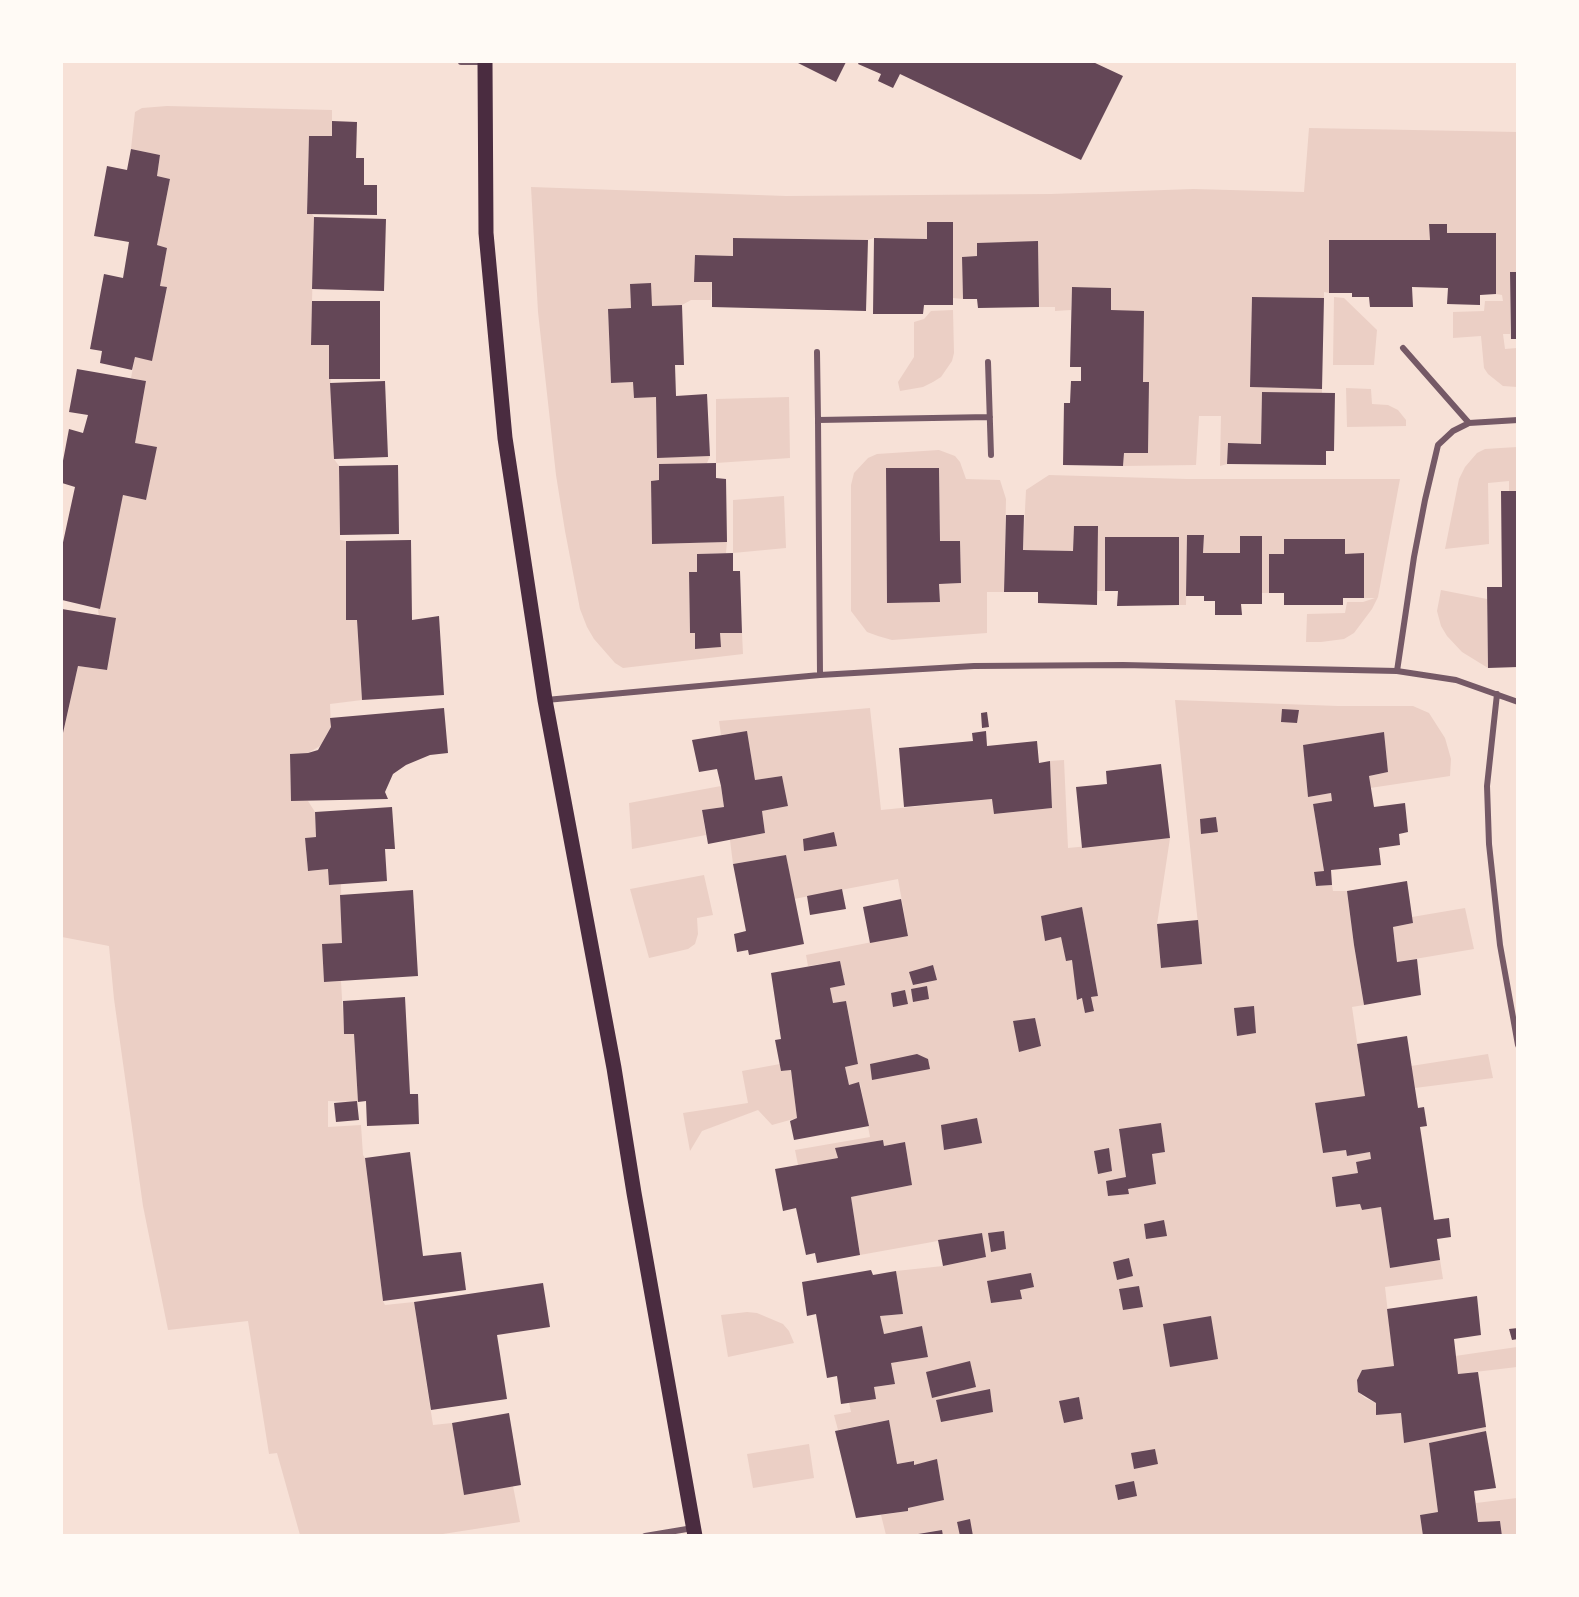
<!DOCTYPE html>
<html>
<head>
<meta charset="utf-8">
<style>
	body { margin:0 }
	#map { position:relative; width:1579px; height:1597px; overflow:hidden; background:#f7e1d7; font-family:Inter,sans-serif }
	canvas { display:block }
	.frame { position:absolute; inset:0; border:63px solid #fffaf5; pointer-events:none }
</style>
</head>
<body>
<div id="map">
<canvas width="1579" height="1597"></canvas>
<div class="frame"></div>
</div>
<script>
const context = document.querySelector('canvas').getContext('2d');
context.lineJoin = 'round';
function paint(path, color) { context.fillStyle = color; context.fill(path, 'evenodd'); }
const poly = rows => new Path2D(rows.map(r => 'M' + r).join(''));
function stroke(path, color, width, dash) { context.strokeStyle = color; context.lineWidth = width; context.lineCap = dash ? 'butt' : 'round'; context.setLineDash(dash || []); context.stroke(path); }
paint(poly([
	[167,106,332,110,332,136,309,136,307,213,312,214,314,217,311,345,329,345,334,459,339,466,340,540,346,541,346,620,357,620,362,700,330,704,331,727,320,746,308,753,290,754,291,801,308,801,315,812,316,837,305,838,308,871,328,869,329,885,341,884,342,943,322,944,324,982,341,981,344,1034,354,1034,358,1102,328,1101,328,1127,361,1125,363,1155,365,1158,383,1301,385,1305,414,1302,433,1425,452,1423,464,1494,513,1486,520,1522,430,1536,300,1535,277,1453,269,1454,248,1321,168,1330,143,1206,114,999,109,946,62,937,62,738,78,666,107,670,98,610,123,495,146,500,156,447,135,443,146,381,131,378,135,357,152,360,167,288,160,286,167,248,157,245,170,179,157,176,160,155,131,149,135,112,142,108],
	[1309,128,1517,132,1517,272,1510,273,1510,334,1503,334,1505,349,1517,348,1517,387,1503,386,1488,374,1484,368,1481,336,1453,338,1453,312,1484,311,1485,301,1503,301,1502,295,1496,294,1496,233,1447,233,1447,224,1430,224,1430,240,1329,241,1329,293,1324,292,1324,298,1252,297,1250,387,1322,389,1322,393,1262,392,1261,444,1228,443,1227,464,1220,466,1221,416,1199,416,1196,465,1123,466,1124,453,1148,453,1149,382,1143,382,1111,310,1111,288,1072,287,1071,310,1055,311,1055,307,1039,307,1038,242,977,243,977,256,962,257,963,299,953,298,953,222,927,222,927,239,874,238,868,240,734,238,733,256,696,255,694,281,712,282,711,300,691,300,682,305,652,306,630,285,631,308,608,309,611,383,633,382,656,397,657,457,710,456,707,463,659,465,659,480,651,481,652,544,727,542,726,553,697,554,697,572,689,572,690,632,695,633,696,649,720,647,720,633,742,633,743,654,623,668,615,663,594,639,587,627,580,609,565,531,556,475,538,312,531,187,786,196,1051,194,1193,189,1304,192],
	[1334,297,1344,298,1377,330,1374,365,1333,365],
	[953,310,954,353,952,361,941,377,933,382,923,387,900,391,898,382,914,357,914,322,924,319,931,311],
	[1346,388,1371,389,1372,404,1388,405,1398,410,1406,420,1406,426,1347,427],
	[789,397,790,458,716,463,716,399],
	[1517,447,1517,491,1509,491,1509,481,1488,483,1489,544,1445,549,1459,479,1465,467,1477,453,1485,449],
	[939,450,955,456,960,462,966,479,1000,480,1006,499,1004,592,987,592,987,633,892,640,878,636,867,632,851,611,851,485,854,473,868,458,877,454],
	[886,468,939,468,940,541,960,541,961,583,939,584,940,602,887,603],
	[1049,475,1187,479,1400,479,1378,597,1372,609,1354,633,1344,639,1321,642,1306,642,1307,614,1345,613,1347,602,1363,602,1375,598,1364,598,1364,554,1345,554,1344,539,1285,539,1284,554,1269,554,1269,593,1262,593,1262,536,1240,536,1240,553,1203,553,1204,535,1187,535,1186,605,1179,605,1178,537,1105,537,1105,591,1097,591,1098,526,1074,526,1073,551,1023,550,1026,490],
	[784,496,786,548,733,553,733,500],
	[1441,590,1487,599,1488,668,1462,652,1447,636,1441,626,1437,611],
	[1175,700,1338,706,1413,706,1429,713,1445,738,1451,759,1450,776,1370,788,1369,776,1388,772,1384,732,1303,745,1308,797,1331,793,1332,801,1313,804,1324,871,1314,873,1316,886,1332,885,1333,891,1347,891,1354,945,1364,1005,1352,1007,1365,1096,1315,1103,1323,1153,1346,1150,1347,1156,1370,1152,1371,1159,1356,1162,1358,1173,1332,1177,1336,1207,1360,1204,1362,1210,1381,1207,1390,1268,1440,1260,1443,1279,1385,1287,1394,1366,1362,1370,1357,1380,1358,1392,1365,1398,1376,1403,1376,1415,1401,1413,1404,1443,1486,1427,1486,1431,1429,1443,1438,1512,1420,1515,1423,1535,943,1536,941,1530,911,1535,886,1535,881,1515,908,1511,908,1508,944,1500,937,1460,914,1465,913,1461,897,1464,889,1420,838,1430,834,1415,851,1412,849,1403,874,1387,895,1384,891,1363,928,1356,922,1326,884,1334,880,1316,903,1314,896,1271,943,1266,986,1257,982,1233,860,1255,851,1197,912,1185,905,1142,884,1146,883,1140,836,1148,838,1158,798,1165,795,1150,870,1137,860,1083,849,1085,845,1067,858,1064,846,1001,832,1003,830,988,845,985,840,961,808,966,806,955,908,935,898,879,794,899,786,855,733,864,730,840,765,833,762,811,788,806,782,776,755,780,747,732,721,735,719,721,870,708,881,810,992,799,995,814,1052,808,1050,761,1064,760,1068,848,1170,838,1157,924,1162,968,1202,963],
	[1082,907,1098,996,1078,1000,1072,960,1061,937,1041,916],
	[1161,1124,1165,1152,1152,1154,1156,1184,1128,1189,1119,1129],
	[721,786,724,807,702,810,706,835,632,849,629,803],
	[704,875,713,915,697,918,698,934,695,944,688,949,649,958,630,889],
	[1465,908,1474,949,1397,962,1393,927,1413,923,1412,917],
	[1488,1054,1493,1078,1415,1088,1411,1066],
	[780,1064,781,1071,791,1070,797,1118,772,1125,758,1110,702,1131,690,1151,683,1113,748,1103,742,1071],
	[747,1312,757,1313,783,1324,789,1331,794,1343,728,1357,721,1315],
	[1517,1347,1517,1367,1458,1374,1455,1356],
	[809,1444,814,1478,753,1488,747,1454],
	[1517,1498,1517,1535,1502,1535,1500,1521,1478,1522,1476,1503]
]), '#ebcfc5');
paint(poly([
	[796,62,846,62,836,82],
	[859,62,1093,62,1123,76,1081,160,900,74,893,88,878,81,881,74,858,64],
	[332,121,357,122,356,158,364,158,364,185,377,185,377,215,307,214,309,136,332,136],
	[131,149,160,155,157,176,170,179,157,245,167,248,160,286,167,287,152,361,135,357,132,370,100,363,102,351,90,349,104,274,123,278,129,242,94,236,107,166,127,170],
	[314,217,386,219,384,291,312,289],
	[927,222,953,222,953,305,924,305,923,314,873,314,874,238,927,239],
	[1429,224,1447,224,1447,233,1496,233,1496,294,1480,295,1480,305,1447,304,1448,288,1412,287,1413,307,1370,307,1369,297,1352,297,1352,293,1329,293,1329,240,1430,240],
	[733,238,868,240,866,311,712,307,712,282,694,282,695,255,733,256],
	[1038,241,1039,307,978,308,977,299,963,299,962,257,977,256,977,243],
	[1510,272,1518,272,1518,339,1511,339],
	[651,283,652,306,682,305,684,365,675,365,676,396,707,394,710,456,657,458,656,397,634,398,633,382,611,383,608,309,631,308,630,284],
	[1072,287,1111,288,1111,310,1144,311,1143,382,1149,382,1148,453,1124,453,1123,466,1063,465,1064,403,1070,403,1071,381,1081,381,1081,367,1070,367],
	[1252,297,1324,298,1322,389,1250,387],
	[312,301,380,301,380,379,329,379,329,345,311,345],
	[77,369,146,381,135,443,157,447,146,500,123,495,100,609,62,600,62,547,75,487,62,483,62,466,69,429,83,433,88,415,69,412],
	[385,381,388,457,334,459,330,383],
	[1262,392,1335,393,1334,451,1326,451,1326,465,1227,464,1228,443,1261,444],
	[716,463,716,478,726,479,727,542,652,544,651,481,659,480,659,464],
	[398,465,399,534,340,535,339,466],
	[886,468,939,468,940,541,960,541,961,583,939,584,940,602,887,603],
	[1501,491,1518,491,1518,667,1488,668,1487,587,1502,587],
	[1006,515,1024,515,1023,550,1073,551,1074,526,1098,526,1097,605,1038,603,1038,592,1004,592],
	[1187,535,1204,535,1203,553,1240,553,1240,536,1262,536,1262,604,1241,604,1242,615,1215,615,1215,601,1204,601,1204,596,1186,596],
	[1105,537,1179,537,1179,605,1117,606,1118,591,1105,591],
	[1284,539,1345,539,1345,554,1364,553,1364,598,1343,598,1343,605,1284,605,1284,593,1269,593,1269,554,1284,554],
	[411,540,412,620,439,616,444,695,362,700,357,620,346,620,346,541],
	[733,553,733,571,740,571,742,633,720,633,721,647,695,649,695,633,690,633,689,572,697,572,697,554],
	[62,609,116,618,107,670,78,666,63,733],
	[444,708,448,753,430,755,406,765,393,774,385,792,388,799,291,801,290,754,308,753,318,750,331,727,330,718],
	[1282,709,1299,710,1297,723,1281,722],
	[987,712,989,727,982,728,981,713],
	[747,731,755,780,782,776,788,806,762,811,765,833,708,844,702,810,724,807,721,786,717,769,699,772,692,740],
	[986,731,987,746,1037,741,1039,763,1050,761,1052,808,994,814,992,799,904,807,899,748,973,741,972,733],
	[1384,732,1388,772,1369,776,1374,807,1405,803,1408,832,1399,834,1400,845,1379,848,1381,865,1331,870,1332,885,1316,886,1314,872,1324,871,1313,804,1332,801,1331,793,1308,797,1303,745],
	[1161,764,1170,838,1082,848,1076,787,1107,784,1106,771],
	[392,807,395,849,385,849,387,881,329,885,328,869,308,871,305,838,316,837,315,812],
	[1216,817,1218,832,1201,834,1200,819],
	[834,832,837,846,804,851,803,839],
	[786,855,804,944,749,955,748,950,737,952,734,934,746,931,733,864],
	[1407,881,1413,923,1393,927,1397,962,1417,959,1421,995,1364,1005,1354,945,1347,891],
	[842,889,846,909,810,915,807,896],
	[413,890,418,976,324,982,322,944,342,943,340,895],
	[901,899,908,936,870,943,863,907],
	[1082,907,1098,996,1091,997,1094,1011,1085,1013,1082,998,1077,1000,1072,960,1066,961,1061,937,1045,941,1041,916],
	[1198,920,1202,964,1161,968,1157,924],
	[840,961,845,985,830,988,833,1003,846,1001,858,1064,845,1067,849,1085,859,1082,869,1126,794,1140,790,1121,797,1118,791,1070,781,1071,775,1040,781,1039,771,973],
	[933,965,937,980,913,985,909,972],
	[927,986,929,999,913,1002,911,989],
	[905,990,908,1004,893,1007,891,993],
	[405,997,410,1094,418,1094,419,1124,367,1126,366,1101,358,1102,354,1034,344,1034,343,1001],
	[1254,1006,1256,1033,1237,1036,1234,1008],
	[1035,1018,1041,1046,1019,1052,1013,1021],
	[1407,1036,1418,1108,1424,1107,1427,1126,1420,1127,1434,1220,1449,1218,1451,1237,1437,1239,1440,1260,1390,1268,1381,1207,1362,1210,1360,1204,1336,1207,1332,1177,1358,1173,1356,1162,1371,1159,1370,1152,1347,1156,1346,1150,1323,1153,1315,1103,1365,1096,1357,1044],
	[917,1054,928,1059,930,1069,872,1080,870,1064],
	[357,1101,359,1120,336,1122,334,1103],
	[977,1118,982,1143,944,1150,941,1125],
	[1161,1123,1165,1152,1152,1154,1156,1184,1128,1189,1129,1194,1108,1196,1106,1181,1126,1177,1119,1129],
	[883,1140,884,1146,905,1142,912,1185,851,1197,860,1255,817,1263,815,1253,806,1255,796,1208,783,1211,775,1169,838,1158,835,1148],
	[1109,1148,1112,1171,1098,1174,1094,1151],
	[410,1152,423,1256,461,1252,466,1290,383,1301,365,1158],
	[1164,1220,1167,1236,1146,1239,1144,1224],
	[1004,1231,1006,1249,991,1252,988,1233],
	[982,1233,986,1257,943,1266,938,1240],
	[1129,1258,1133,1276,1117,1280,1113,1262],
	[871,1270,873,1275,896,1271,903,1314,880,1316,884,1334,922,1326,928,1357,891,1363,895,1384,874,1387,876,1399,841,1404,837,1376,827,1378,816,1314,807,1316,802,1282],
	[1031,1273,1034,1287,1020,1290,1022,1299,991,1303,987,1281],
	[543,1283,550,1327,497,1335,507,1399,431,1410,414,1302],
	[1139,1286,1143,1307,1123,1310,1119,1289],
	[1477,1296,1481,1335,1454,1339,1458,1374,1478,1372,1486,1427,1404,1443,1401,1413,1376,1415,1376,1403,1358,1392,1357,1380,1362,1370,1394,1366,1387,1309],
	[1211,1316,1218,1359,1170,1367,1163,1324],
	[1518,1328,1518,1339,1512,1340,1509,1329],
	[970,1361,976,1387,932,1398,926,1372],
	[990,1389,993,1412,941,1422,936,1400],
	[1079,1397,1083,1419,1064,1423,1059,1401],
	[509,1413,521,1485,464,1495,452,1423],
	[889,1420,897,1464,914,1461,914,1465,937,1459,944,1500,908,1508,908,1511,856,1518,835,1431],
	[1486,1431,1496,1488,1474,1491,1478,1522,1500,1521,1502,1536,1423,1536,1420,1515,1438,1512,1429,1443],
	[1155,1449,1158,1464,1134,1469,1131,1453],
	[1134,1481,1137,1496,1118,1500,1115,1485],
	[970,1519,973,1536,960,1536,957,1522],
	[942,1530,943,1536,918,1536,918,1534]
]), '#644757');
stroke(poly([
	[461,62,484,62],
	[1403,348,1469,423],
	[817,352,818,420],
	[988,362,991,455],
	[1397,671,1414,557,1425,500,1438,445,1453,431,1469,423,1518,420],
	[820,675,818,420,990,417],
	[1497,694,1487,786,1489,844,1500,945,1518,1045],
	[546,700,820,675,974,666,1123,665,1397,671,1456,680,1518,702],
	[645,1536,693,1528]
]), '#755966', 6);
stroke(poly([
	[485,62,486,233,505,438,545,700,614,1068,634,1193,695,1536]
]), '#4a2c40', 15);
</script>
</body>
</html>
